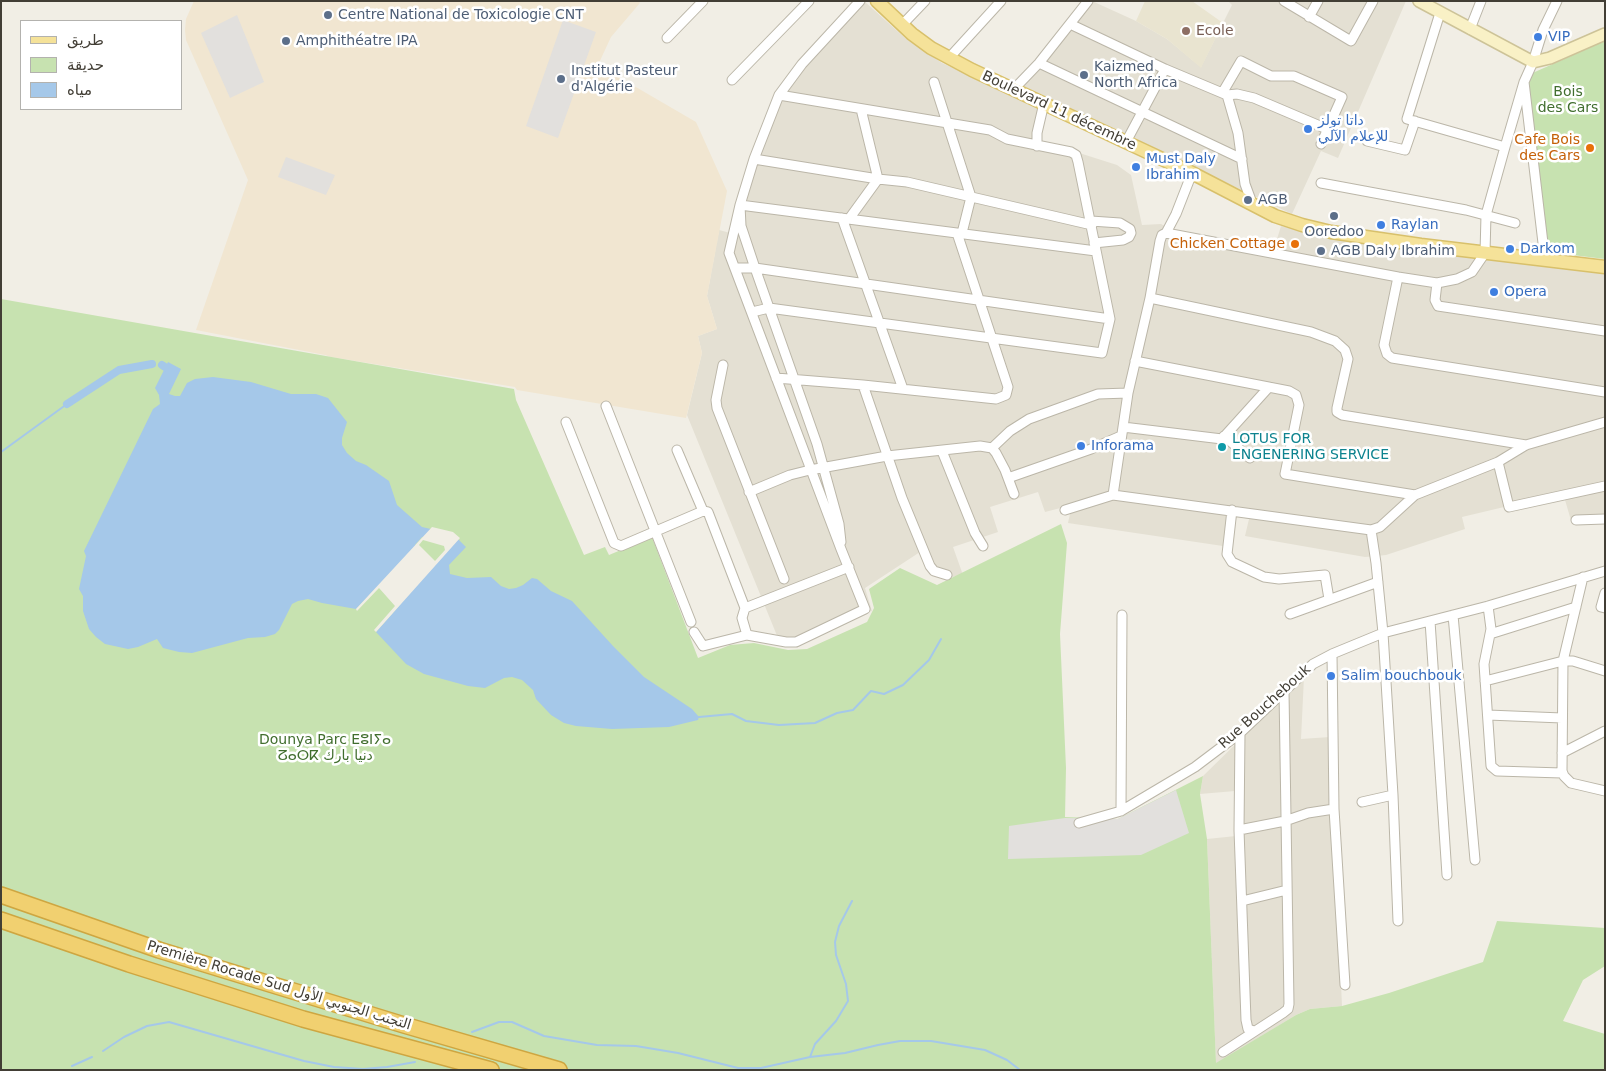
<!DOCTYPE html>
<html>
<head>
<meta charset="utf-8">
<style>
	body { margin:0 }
	#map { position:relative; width:1606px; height:1071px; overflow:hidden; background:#f1eee5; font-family:"DejaVu Sans",Vazirmatn,sans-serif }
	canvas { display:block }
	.frame { position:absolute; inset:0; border:2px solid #423e35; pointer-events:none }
	.legend { position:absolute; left:20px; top:20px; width:162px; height:90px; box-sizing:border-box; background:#fff; border:1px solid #b3b2ae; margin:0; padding:6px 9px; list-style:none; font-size:15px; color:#423e35 }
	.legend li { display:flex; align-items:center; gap:10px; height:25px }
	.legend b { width:25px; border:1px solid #b3b2ae }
</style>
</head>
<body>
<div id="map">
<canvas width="1606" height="1071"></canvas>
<div class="frame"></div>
<ul class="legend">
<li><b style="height:6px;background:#f5e299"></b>طريق</li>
<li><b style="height:14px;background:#c7e2b0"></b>حديقة</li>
<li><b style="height:14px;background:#a5c8e9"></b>مياه</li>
</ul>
</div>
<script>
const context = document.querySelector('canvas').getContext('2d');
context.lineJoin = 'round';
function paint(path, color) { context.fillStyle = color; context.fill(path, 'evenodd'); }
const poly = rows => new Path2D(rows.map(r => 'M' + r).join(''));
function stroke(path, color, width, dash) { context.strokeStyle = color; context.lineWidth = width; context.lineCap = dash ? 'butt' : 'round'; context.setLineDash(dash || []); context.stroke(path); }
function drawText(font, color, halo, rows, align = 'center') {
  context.font = font + ' "DejaVu Sans",Vazirmatn,"Noto Sans Tifinagh",sans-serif'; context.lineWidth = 5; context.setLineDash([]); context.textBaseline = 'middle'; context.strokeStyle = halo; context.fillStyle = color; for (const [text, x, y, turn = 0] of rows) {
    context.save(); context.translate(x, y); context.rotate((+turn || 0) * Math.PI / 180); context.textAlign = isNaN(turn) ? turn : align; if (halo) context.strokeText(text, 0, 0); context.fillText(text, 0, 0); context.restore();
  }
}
paint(poly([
	[864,1,905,38,942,63,962,72,966,72,1038,107,1031,144,1073,151,1117,165,1131,175,1142,225,1161,224,1172,230,1274,249,1281,226,1355,243,1504,260,1605,274,1605,523,1572,524,1563,493,1462,517,1465,529,1386,555,1365,557,1245,536,1249,519,1227,515,1223,546,1068,523,1072,505,1045,512,1038,492,990,507,998,532,953,547,963,575,948,578,930,574,920,552,865,588,872,611,780,643,687,415,702,353,698,336,717,329,707,296,719,230,734,234,754,165,787,87],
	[1092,1,1136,21,1167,39,1201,67,1232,5,1228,1,1406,1,1338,158,1321,151,1292,214,1023,86],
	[1304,677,1301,739,1330,737,1342,1006,1310,1009,1296,1015,1216,1064,1207,839,1236,836,1235,791,1200,794,1203,776]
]), '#e4e0d3');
paint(poly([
	[194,1,639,1,640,3,611,37,598,65,696,122,727,191,707,296,717,329,698,336,702,353,686,418,517,390,515,387,331,357,325,355,196,330,248,180,186,40,185,30,186,19]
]), '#f1e6d1');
paint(poly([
	[1145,1,1192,1,1223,23,1201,68,1167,39,1136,21]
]), '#e9e4d0');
paint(poly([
	[1605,41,1605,259,1548,252,1528,75],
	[1,299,514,389,516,400,584,555,605,547,609,555,652,537,698,658,730,645,754,643,788,650,807,649,867,622,874,608,869,589,900,568,937,585,1061,524,1067,543,1060,634,1066,768,1065,817,1118,819,1203,776,1200,794,1207,839,1216,1063,1296,1015,1310,1009,1342,1006,1389,993,1483,962,1497,921,1605,928,1605,966,1583,980,1563,1021,1605,1034,1605,1070,1,1070]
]), '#c7e2b0');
paint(poly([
	[237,15,264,82,230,98,201,33],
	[563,20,596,32,558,138,526,126],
	[286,157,335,175,326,195,278,177],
	[1176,790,1189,833,1141,855,1008,859,1009,826,1065,818,1118,819]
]), '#e2e0dd');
paint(poly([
	[168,362,181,369,169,394,175,396,180,396,187,383,195,379,213,377,251,382,291,394,316,394,328,398,347,422,342,438,342,445,347,453,356,461,366,465,389,481,397,505,422,527,453,534,466,547,449,565,450,574,467,578,491,577,501,586,509,589,516,588,523,585,532,578,537,579,551,591,572,601,613,646,644,677,692,709,699,717,698,720,669,727,612,729,576,726,564,723,551,715,536,699,533,690,522,680,512,677,504,678,485,688,468,686,424,674,406,664,376,632,399,606,379,585,356,609,322,603,308,599,298,601,292,604,279,630,275,634,265,637,248,638,192,653,179,652,163,648,157,639,138,647,128,649,105,644,96,637,89,629,83,611,83,596,79,589,86,556,84,551,153,409,160,404,159,395,155,388],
	[422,537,446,545,447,551,435,565,415,545]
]), '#a5c8e9');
paint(poly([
	[432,527,453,532,460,538,376,632,374,630,395,606,379,588,357,611,356,609],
	[423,540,444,546,445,550,435,561,419,545]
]), '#f1eee5');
stroke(poly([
	[1,452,67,404],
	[699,717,732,714,746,721,779,725,815,723,837,713,853,710,871,691,884,694,903,685,929,660,941,639],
	[472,1032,499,1022,512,1022,544,1036,597,1045,636,1046,678,1053,738,1068,761,1068,810,1057,845,1053,878,1045,900,1041,931,1041,985,1050,1007,1060,1020,1070],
	[103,1051,124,1037,147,1026,169,1022,304,1061,334,1067,363,1069,387,1067,415,1062],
	[810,1057,815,1044,836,1021,848,1001,846,984,836,955,835,942,839,926,852,901],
	[72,1066,92,1057]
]), '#a5c8e9', 2);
stroke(poly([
	[162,365,165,367],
	[67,404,119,370,152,364]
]), '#a5c8e9', 8);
const street = poly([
	[1284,1,1351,41,1373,1],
	[1309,17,1318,1],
	[1070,24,1165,69,1227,95,1237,94,1254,98,1327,129],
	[902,25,925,1],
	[1470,29,1481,1],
	[667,38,703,1],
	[949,58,1001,1],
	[1039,63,1242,159],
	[732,80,809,1],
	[934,82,971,197,962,233],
	[1524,82,1545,260],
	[1014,89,1039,63,1088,1],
	[1367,141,1405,150,1415,121],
	[1126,142,1165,69],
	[1037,146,1037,133,1044,103],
	[1505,147,1524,82,1533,62,1543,30,1557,1],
	[754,159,878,179,907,182,1092,225],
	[1321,183,1466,210,1515,223],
	[1252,203,1245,184,1238,133,1227,95,1224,90,1241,61,1271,76,1294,76,1342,97,1321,144],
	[842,218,903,389],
	[849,219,878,179,861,109],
	[1091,221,1120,223,1130,229,1131,233,1129,237,1123,240,1094,243],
	[1166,233,1398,277,1437,283,1457,279,1472,272,1485,253,1486,215,1505,147,1407,119,1440,13],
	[735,268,755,268,1110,319],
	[1398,277,1384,345,1387,354,1392,358,1605,392],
	[1437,283,1435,300,1438,306,1605,331],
	[1150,298,1311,332,1335,341,1345,350,1348,359,1337,408,1337,412,1342,415,1526,445],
	[752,312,769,308,1102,353,1110,319,1078,162,1076,155,1071,152,1007,139,990,130,779,95],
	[1135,361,1289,391,1296,395,1299,405,1285,474,1415,495],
	[723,365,716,400,717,408,784,579],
	[776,378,863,385,996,399,1006,395,1008,387,957,233],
	[863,385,902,498,930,566,934,571,947,575],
	[606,406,691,622],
	[566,422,614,543,621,546,703,511,708,512,745,608,849,567],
	[1123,427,1222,439,1269,387],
	[1224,436,1250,458],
	[992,448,1010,431,1029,419,1098,394,1128,393],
	[677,450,703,511],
	[942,451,975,533,983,546],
	[1498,462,1509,507,1605,486],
	[1008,478,1091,449,1121,436],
	[749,492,790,475,810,470,887,456,980,446,992,448,996,453,1005,470,1014,494],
	[1113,495,1128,393,1150,298,1160,241,1162,235,1166,233,1176,214,1192,173],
	[1065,510,1113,495,1371,530,1380,527,1415,495,1498,462,1526,445,1605,422],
	[1232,510,1227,554,1232,562,1264,577,1279,579,1325,575,1329,599],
	[1576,520,1605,519],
	[1371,530,1376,563,1383,633,1393,795,1398,921],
	[841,542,839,524,817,444,755,268,741,226,740,205,1096,251],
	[1583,577,1563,661,1562,771,1564,776,1571,783,1605,791],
	[1605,593,1601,607,1605,608],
	[1488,606,1491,629,1484,664,1491,766,1497,771,1562,773],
	[745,608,742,618,747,635],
	[1290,614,1378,582],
	[1453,615,1475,860],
	[1430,621,1447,875],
	[694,632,703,646,747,635,786,642,796,642,865,609,841,549,729,253,740,205,754,159,779,95,802,64,860,1],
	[1490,634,1576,607],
	[1332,654,1334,809,1345,985],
	[1485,681,1563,661,1573,661,1605,671],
	[1488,715,1562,718],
	[1240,733,1239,830,1246,1020,1248,1029,1254,1031],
	[1562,753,1605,731],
	[1362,802,1393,795],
	[1121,811,1122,615],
	[1079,823,1121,811,1195,767,1240,733,1313,664,1332,654,1383,633,1488,606,1605,571],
	[1239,830,1285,821,1308,813,1334,809],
	[1242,901,1287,890],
	[1223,1052,1283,1013,1288,1009,1289,1004,1284,692]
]);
const secondary = poly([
	[1419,1,1533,62,1550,58,1605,34]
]);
const primary = poly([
	[877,1,912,34,931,48,972,70,1192,173,1275,216,1302,225,1331,232,1421,245,1605,267]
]);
const highway = poly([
	[1,895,159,950,404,1025,559,1070],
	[1,920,129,964,303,1019,491,1070]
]);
stroke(street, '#bbb6a8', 11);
stroke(secondary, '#cdc398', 14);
stroke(primary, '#d8c06b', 15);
stroke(highway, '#cea641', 18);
stroke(street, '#fff', 9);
stroke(secondary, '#f9f1c6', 11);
stroke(primary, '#f5e299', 12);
stroke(highway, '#f1d070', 15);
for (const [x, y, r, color] of [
	[328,15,5,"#5c6f8a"],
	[1186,31,5,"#8d6e63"],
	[1538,37,5,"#3f7fe0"],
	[286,41,5,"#5c6f8a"],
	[1084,75,5,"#5c6f8a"],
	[561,79,5,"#5c6f8a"],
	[1308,129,5,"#3f7fe0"],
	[1590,148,5,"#e8710a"],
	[1136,167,5,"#3f7fe0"],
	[1248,200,5,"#5c6f8a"],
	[1334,216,5,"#5c6f8a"],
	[1381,225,5,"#3f7fe0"],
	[1295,244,5,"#e8710a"],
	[1510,249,5,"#3f7fe0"],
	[1321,251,5,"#5c6f8a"],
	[1494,292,5,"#3f7fe0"],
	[1081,446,5,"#3f7fe0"],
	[1222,447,5,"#0f9aa8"],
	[1331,676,5,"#3f7fe0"]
]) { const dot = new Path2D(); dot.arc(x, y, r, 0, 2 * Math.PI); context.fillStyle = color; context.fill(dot); stroke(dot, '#fff', 2); }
drawText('14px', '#4e5e75', '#fff', [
	["Centre National de Toxicologie CNT",338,15],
	["Amphithéatre IPA",296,41],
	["Kaizmed",1094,67],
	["North Africa",1094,83],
	["Institut Pasteur",571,71],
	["d'Algérie",571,87],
	["AGB",1258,200],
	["Ooredoo",1334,232,"center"],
	["AGB Daly Ibrahim",1331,251]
], 'left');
drawText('14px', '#785e54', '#fff', [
	["Ecole",1196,31]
], 'left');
drawText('14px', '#366cbe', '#fff', [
	["VIP",1548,37],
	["داتا تولز",1318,121],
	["للإعلام الآلي",1318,137],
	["Must Daly",1146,159],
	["Ibrahim",1146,175],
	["Raylan",1391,225],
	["Darkom",1520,249],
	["Opera",1504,292],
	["Inforama",1091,446],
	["Salim bouchbouk",1341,676]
], 'left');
drawText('14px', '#416e2e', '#fff', [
	["Bois",1568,92],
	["des Cars",1568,108],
	["Dounya Parc ⴹⵓⵏⵢⴰ",325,740],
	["ⵒⴰⵔⴽ دنيا بارك",325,756]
]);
drawText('14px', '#423e35', '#fff', [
	["Boulevard 11 décembre",1059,111,25],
	["Rue Bouchebouk",1265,707,-42],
	["Première Rocade Sud التجنب الجنوبي الأول",279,986,17]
]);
drawText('14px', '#c56008', '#fff', [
	["Cafe Bois",1580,140],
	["des Cars",1580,156],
	["Chicken Cottage",1285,244]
], 'right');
drawText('14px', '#0d838f', '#fff', [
	["LOTUS FOR",1232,439],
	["ENGENERING SERVICE",1232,455]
], 'left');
</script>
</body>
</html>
